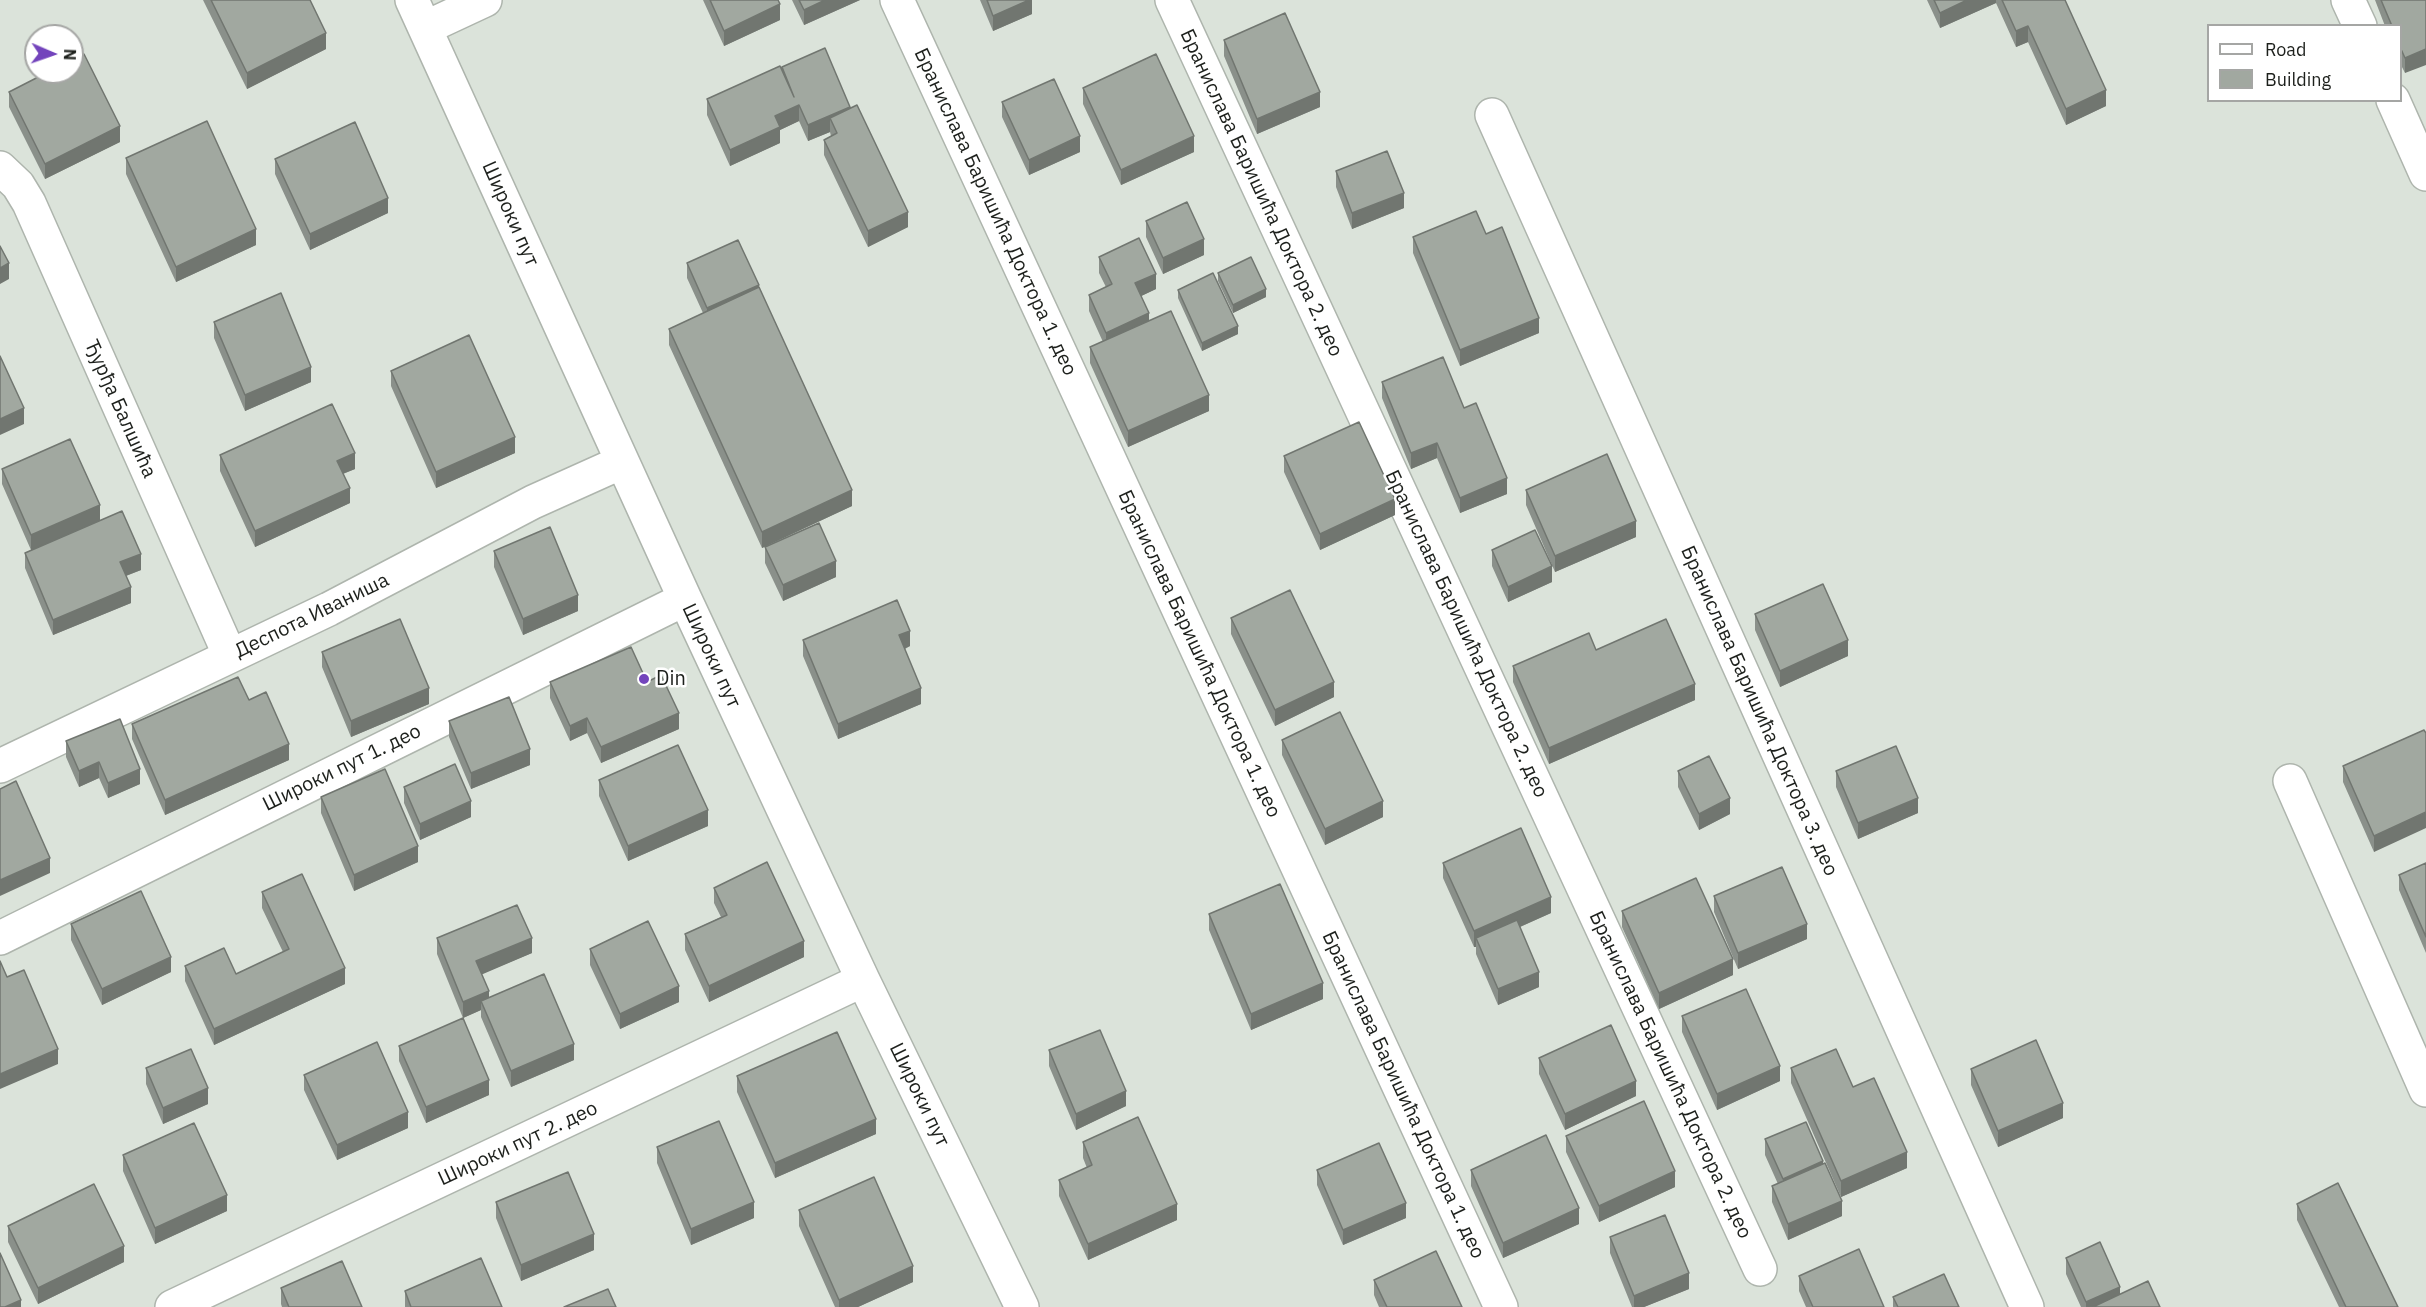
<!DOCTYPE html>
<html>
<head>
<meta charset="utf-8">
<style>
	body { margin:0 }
	#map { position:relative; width:2426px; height:1307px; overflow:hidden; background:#dbe3da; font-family:"IBM Plex Sans",sans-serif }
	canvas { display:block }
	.legend { position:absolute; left:2207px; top:24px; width:195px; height:78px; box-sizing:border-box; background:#fff; border:2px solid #a5a6a4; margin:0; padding:8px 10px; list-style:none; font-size:18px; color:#1d201c }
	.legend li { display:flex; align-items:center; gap:12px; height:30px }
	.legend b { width:30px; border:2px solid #a5a6a4 }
	.north { position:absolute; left:24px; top:24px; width:60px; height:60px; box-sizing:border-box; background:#fff; border:2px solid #a5a6a4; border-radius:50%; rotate:92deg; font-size:16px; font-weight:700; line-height:24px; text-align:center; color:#1d201c }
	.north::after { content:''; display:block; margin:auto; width:21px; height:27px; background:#7344bc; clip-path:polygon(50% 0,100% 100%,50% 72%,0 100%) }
</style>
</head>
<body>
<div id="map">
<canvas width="2426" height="1307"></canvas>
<ul class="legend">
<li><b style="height:8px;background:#fff"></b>Road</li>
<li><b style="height:16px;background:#a1a8a0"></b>Building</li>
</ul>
<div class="north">N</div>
</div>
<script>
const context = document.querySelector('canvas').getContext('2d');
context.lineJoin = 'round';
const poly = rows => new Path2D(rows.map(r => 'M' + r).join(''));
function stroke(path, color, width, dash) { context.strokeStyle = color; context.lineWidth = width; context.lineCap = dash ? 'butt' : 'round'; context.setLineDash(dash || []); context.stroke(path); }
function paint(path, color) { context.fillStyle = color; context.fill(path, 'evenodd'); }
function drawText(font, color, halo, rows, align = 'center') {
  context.font = font + ' "IBM Plex Sans",sans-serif'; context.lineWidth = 5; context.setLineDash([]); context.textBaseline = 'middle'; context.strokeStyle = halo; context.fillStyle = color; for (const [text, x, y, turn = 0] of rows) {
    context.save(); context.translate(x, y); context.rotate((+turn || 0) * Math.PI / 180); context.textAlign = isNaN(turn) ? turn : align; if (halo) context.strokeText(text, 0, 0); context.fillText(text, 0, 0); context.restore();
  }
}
const street = poly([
	[412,0,685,599,863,980,1022,1307],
	[897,0,1501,1307],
	[1172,0,1760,1269],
	[2348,0,2360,26],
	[425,28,485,0],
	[2393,100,2426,174],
	[1492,115,2027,1307],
	[0,168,18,185,29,203,230,656],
	[0,766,329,609,533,502,622,462],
	[2290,781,2426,1090],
	[0,938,685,599],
	[172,1307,863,980]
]);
stroke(street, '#aeb5ad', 36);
stroke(street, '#fff', 33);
paint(poly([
	[203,0,310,0,326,49,247,89],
	[703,0,778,0,780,20,724,46],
	[792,0,860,0,804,25],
	[980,0,1032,0,1032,14,993,31],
	[1927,0,2065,0,2106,106,2066,125,2028,42,2016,47,1996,3,1940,28],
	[2375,0,2426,0,2405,73,2400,63,2400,26,2385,26],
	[1224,40,1320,107,1257,134,1224,56],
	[782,67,850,108,908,227,868,247,824,155,824,140,831,136,830,132,808,141,799,121,780,130,780,143,730,166,707,115,707,99,782,71],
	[1083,88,1194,152,1121,185,1083,104],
	[9,92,120,142,45,179,9,107],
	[1002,102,1080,152,1029,175,1002,117],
	[126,158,256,245,176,282,126,174],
	[275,159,388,213,310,250,275,174],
	[1336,171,1404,208,1352,229,1336,187],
	[1146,221,1204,255,1163,274,1146,237],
	[1486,234,1539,333,1460,366,1413,253,1413,237],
	[1099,257,1156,289,1141,296,1149,321,1209,411,1128,447,1090,363,1090,347,1103,342,1089,311,1089,295,1106,287,1099,273],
	[687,263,759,288,852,506,762,548,669,345,669,329,703,313,687,278],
	[1218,273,1266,297,1233,313,1218,281],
	[1178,290,1238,334,1202,351,1178,298],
	[214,322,311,382,245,411,214,338],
	[391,371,515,453,436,488,391,386],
	[1382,382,1507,494,1460,513,1437,458,1411,469,1382,398],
	[220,455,355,469,343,474,350,503,255,547,220,471],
	[1284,456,1395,515,1320,550,1284,472],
	[2,469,100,520,141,570,126,576,131,603,53,635,25,568,25,553,31,550,2,484],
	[1526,490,1636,537,1555,572,1526,505],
	[765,547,836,577,783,601,765,563],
	[1492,550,1552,582,1508,602,1492,566],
	[494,551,578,611,523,635,494,567],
	[1755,614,1848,656,1780,687,1755,630],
	[1231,618,1334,697,1275,726,1231,634],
	[803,640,910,646,905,649,921,704,838,739,803,656],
	[1596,650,1695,700,1549,764,1513,682,1513,666],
	[322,652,429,704,351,737,322,667],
	[550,682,647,682,679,729,601,763,587,733,570,741,550,698],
	[249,700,289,760,165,815,132,739,132,724],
	[449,721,530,765,471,789,449,737],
	[2424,730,2374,852,2343,782,2343,766],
	[1282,740,1383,817,1325,845,1282,755],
	[66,741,140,784,108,798,99,778,79,787,66,757],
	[1678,771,1730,814,1699,830,1678,787],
	[1836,771,1918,813,1858,839,1836,787],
	[599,780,708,826,628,861,599,796],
	[404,787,471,817,420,840,404,803],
	[321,797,418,862,354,891,321,813],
	[1443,863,1551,913,1520,927,1539,987,1498,1005,1476,954,1476,947,1474,947,1443,878],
	[2426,863,2426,953,2399,890,2399,875],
	[714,888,804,957,709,1002,685,950,685,934,721,917,714,903],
	[262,892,345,984,214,1045,185,981,185,966,236,974,283,952,262,908],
	[1714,896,1807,939,1738,969,1714,912],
	[1622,911,1733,975,1659,1009,1622,927],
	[1209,914,1323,999,1251,1030,1209,930],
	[71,924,171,972,102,1005,71,940],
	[437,938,532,953,481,974,489,998,574,1060,511,1087,481,1017,481,1010,463,1018,437,954],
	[590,949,679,1002,620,1029,590,965],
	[1682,1016,1780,1081,1717,1110,1682,1032],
	[399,1046,489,1095,426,1123,399,1061],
	[1049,1050,1126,1106,1076,1130,1049,1066],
	[1539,1058,1636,1096,1565,1130,1539,1074],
	[146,1068,208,1104,163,1124,146,1084],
	[1791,1068,1853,1087,1907,1168,1841,1197,1791,1083],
	[1971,1069,2063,1118,1998,1147,1971,1085],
	[304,1075,408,1128,337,1160,304,1090],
	[737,1076,876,1134,775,1178,737,1092],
	[1566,1136,1675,1187,1599,1222,1566,1152],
	[1765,1139,1823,1164,1842,1216,1788,1240,1772,1202,1772,1186,1778,1184,1765,1155],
	[1083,1142,1177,1220,1088,1260,1059,1196,1059,1180,1087,1168,1083,1158],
	[657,1147,754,1218,691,1245,657,1163],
	[123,1155,227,1211,155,1244,123,1171],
	[1317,1170,1406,1218,1343,1245,1317,1185],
	[1471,1170,1579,1224,1503,1258,1471,1186],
	[496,1202,594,1250,521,1281,496,1218],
	[2297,1204,2398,1307,2339,1307,2297,1220],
	[799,1210,913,1282,858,1307,835,1307,799,1226],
	[8,1226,124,1262,38,1304,8,1242],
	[1610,1237,1689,1289,1644,1307,1632,1307,1610,1253],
	[2066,1258,2120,1294,2160,1307,2081,1307,2066,1274],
	[1799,1276,1884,1307,1806,1307,1799,1291],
	[1374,1280,1462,1307,1379,1307,1374,1295],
	[281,1288,362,1307,282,1307,281,1304],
	[405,1291,502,1307,405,1307],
	[1893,1297,1959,1307,1893,1307]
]), '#8a908a');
paint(poly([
	[825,0,860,0,804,25,804,10],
	[1029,0,1032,0,1032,14,993,31,993,16],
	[1967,0,1996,0,1996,3,1940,28,1940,13],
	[780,4,780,20,724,46,724,31],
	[2028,26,2028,42,2016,47,2016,31],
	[326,33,326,49,247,89,247,73],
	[2426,49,2426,65,2405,73,2405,58],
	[2106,90,2106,106,2066,125,2066,109],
	[1320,92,1320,107,1257,134,1257,119],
	[799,105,799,121,780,130,780,143,730,166,730,150,775,116],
	[850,107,850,122,830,118,830,132,808,141,808,125],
	[120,126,120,142,45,179,45,164],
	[1080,136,1080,152,1029,175,1029,160],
	[1194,136,1194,152,1121,185,1121,170],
	[1404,193,1404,208,1352,229,1352,213],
	[388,198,388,213,310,250,310,234],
	[908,212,908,227,868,247,868,231],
	[256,229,256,245,176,282,176,267],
	[1204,239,1204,255,1163,274,1163,258],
	[9,263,9,279,0,284,0,268],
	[1156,274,1156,289,1135,299,1135,283],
	[759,285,759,301,707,324,707,308],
	[1266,289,1266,297,1233,313,1233,305],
	[1149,313,1149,329,1106,349,1106,333],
	[1539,318,1539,333,1460,366,1460,350],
	[1238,326,1238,334,1202,351,1202,343],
	[311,367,311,382,245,411,245,395],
	[1209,395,1209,411,1128,447,1128,431],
	[24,408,24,424,0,435,0,419],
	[515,437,515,453,436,488,436,472],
	[1437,443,1437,458,1411,469,1411,453],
	[355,453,355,469,337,476,337,461],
	[1507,478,1507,494,1460,513,1460,498],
	[350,488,350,503,255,547,255,531],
	[852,490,852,506,762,548,762,532],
	[1395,499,1395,515,1320,550,1320,534],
	[100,505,100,521,31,551,31,535],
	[1636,521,1636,537,1555,572,1555,556],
	[141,554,141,570,120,578,120,562],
	[836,561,836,577,783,601,783,585],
	[1552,566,1552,582,1508,602,1508,587],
	[131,587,131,603,53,635,53,620],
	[578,595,578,611,523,635,523,619],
	[910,631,910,646,899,651,899,635],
	[1848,640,1848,656,1780,687,1780,671],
	[1334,682,1334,697,1275,726,1275,710],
	[1695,684,1695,700,1549,764,1549,748],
	[429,688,429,704,351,737,351,721],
	[921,688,921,704,838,739,838,724],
	[679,713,679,729,601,763,601,747],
	[587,718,587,733,570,741,570,726],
	[289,744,289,760,165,815,165,800],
	[530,749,530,765,471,789,471,773],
	[99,762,99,778,79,787,79,771],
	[140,769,140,784,108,798,108,783],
	[1730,798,1730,814,1699,830,1699,814],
	[1918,798,1918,813,1858,839,1858,823],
	[471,801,471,817,420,840,420,824],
	[1383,801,1383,817,1325,845,1325,829],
	[708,810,708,826,628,861,628,846],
	[2426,812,2426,828,2374,852,2374,836],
	[418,846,418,862,354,891,354,875],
	[50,858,50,873,0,896,0,880],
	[1551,897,1551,913,1479,945,1476,938,1476,947,1474,947,1474,931],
	[1807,924,1807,939,1738,969,1738,953],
	[532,938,532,953,476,977,476,961],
	[804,941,804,957,709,1002,709,986],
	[171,957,171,972,102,1005,102,989],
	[1733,959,1733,975,1659,1009,1659,993],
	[345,968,345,984,214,1045,214,1029],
	[1539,972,1539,987,1498,1005,1498,989],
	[1323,983,1323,999,1251,1030,1251,1014],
	[679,986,679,1002,620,1029,620,1014],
	[489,991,489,1007,481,1001,481,1010,463,1018,463,1002],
	[574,1044,574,1060,511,1087,511,1071],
	[58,1049,58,1064,0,1089,0,1074],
	[1780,1066,1780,1081,1717,1110,1717,1094],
	[489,1080,489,1095,426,1123,426,1107],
	[1636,1081,1636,1096,1565,1130,1565,1114],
	[208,1088,208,1104,163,1124,163,1108],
	[1126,1091,1126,1106,1076,1130,1076,1114],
	[2063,1103,2063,1118,1998,1147,1998,1131],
	[408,1112,408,1128,337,1160,337,1145],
	[876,1119,876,1134,775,1178,775,1163],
	[1907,1152,1907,1168,1841,1197,1841,1181],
	[1823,1161,1823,1177,1783,1195,1783,1179],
	[1675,1171,1675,1187,1599,1222,1599,1206],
	[227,1195,227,1211,155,1244,155,1228],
	[1842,1201,1842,1216,1788,1240,1788,1224],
	[754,1202,754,1218,691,1245,691,1229],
	[1406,1203,1406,1218,1343,1245,1343,1230],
	[1177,1204,1177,1220,1088,1260,1088,1244],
	[1579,1208,1579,1224,1503,1258,1503,1243],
	[594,1234,594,1250,521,1281,521,1265],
	[124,1246,124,1262,38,1304,38,1288],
	[913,1266,913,1282,858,1307,839,1307,839,1300],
	[1689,1273,1689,1289,1644,1307,1634,1307,1634,1296],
	[2120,1287,2120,1302,2110,1307,2086,1307,2086,1302],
	[21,1300,21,1307,5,1307]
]), '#717670');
const building = poly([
	[211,0,310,0,326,33,247,73,211,0],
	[710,0,778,0,780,4,724,31,710,0],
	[799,0,825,0,804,10,799,0],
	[987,0,1029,0,993,16,987,0],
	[1934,0,1967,0,1940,13,1934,0],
	[2002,0,2065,0,2106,90,2066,109,2028,26,2016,31,2002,0],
	[2381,0,2426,0,2426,49,2405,58,2400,47,2400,26,2392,26,2381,0],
	[1285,13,1320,92,1257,119,1224,40,1285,13],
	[825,48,850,107,808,125,799,105,775,116,780,127,730,150,707,99,780,66,794,97,782,67,825,48],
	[84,54,120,126,45,164,9,92,48,72,72,72,72,60,84,54],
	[1156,54,1194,136,1121,170,1083,88,1156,54],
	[1054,79,1080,136,1029,160,1002,102,1054,79],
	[857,105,908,212,868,231,824,140,837,133,830,118,857,105],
	[207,121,256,229,176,267,126,158,207,121],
	[355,122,388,198,310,234,275,159,355,122],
	[1387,151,1404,193,1352,213,1336,171,1387,151],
	[1187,202,1204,239,1163,258,1146,221,1187,202],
	[1476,211,1486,234,1502,227,1539,318,1460,350,1413,237,1476,211],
	[1139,238,1156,274,1135,283,1149,313,1106,333,1089,295,1112,284,1099,257,1139,238],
	[738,240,759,285,707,308,687,263,738,240],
	[0,246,9,263,0,268,0,246],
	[1251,257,1266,289,1233,305,1218,273,1251,257],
	[1213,273,1238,326,1202,343,1178,290,1213,273],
	[759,287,852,490,762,532,669,329,759,287],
	[281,293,311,367,245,395,214,322,281,293],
	[1171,311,1209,395,1128,431,1090,347,1171,311],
	[469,335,515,437,436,472,391,371,469,335],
	[0,356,24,408,0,419,0,356],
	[1443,357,1464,408,1476,403,1507,478,1460,498,1437,443,1411,453,1382,382,1443,357],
	[332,404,355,453,337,461,350,488,255,531,220,455,332,404],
	[1359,422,1395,499,1320,534,1284,456,1359,422],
	[70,439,100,505,31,535,2,469,70,439],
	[1607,454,1636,521,1555,556,1526,490,1607,454],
	[122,511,141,554,120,562,131,587,53,620,25,553,122,511],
	[819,523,836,561,783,585,765,547,819,523],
	[550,527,578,595,523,619,494,551,550,527],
	[1535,530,1552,566,1508,587,1492,550,1535,530],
	[1823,584,1848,640,1780,671,1755,614,1823,584],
	[1290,590,1334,682,1275,710,1231,618,1290,590],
	[897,600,910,631,899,635,921,688,838,724,803,640,897,600],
	[400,619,429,688,351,721,322,652,400,619],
	[1666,619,1695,684,1549,748,1513,666,1589,633,1596,650,1666,619],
	[631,647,647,682,661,675,679,713,601,747,587,718,570,726,550,682,631,647],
	[238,677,249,700,266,692,289,744,165,800,132,724,238,677],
	[509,697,530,749,471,773,449,721,509,697],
	[1340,712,1383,801,1325,829,1282,740,1340,712],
	[120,719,140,769,108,783,99,762,79,771,66,741,120,719],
	[2424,730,2426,733,2426,812,2374,836,2343,766,2424,730],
	[678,745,708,810,628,846,599,780,678,745],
	[1896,746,1918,798,1858,823,1836,771,1896,746],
	[1709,756,1730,798,1699,814,1678,771,1709,756],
	[455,764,471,801,420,824,404,787,455,764],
	[385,769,418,846,354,875,321,797,385,769],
	[16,781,50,858,0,880,0,789,16,781],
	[1521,828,1551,897,1474,931,1443,863,1521,828],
	[767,862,804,941,709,986,685,934,727,915,714,888,767,862],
	[2426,863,2426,937,2399,875,2426,863],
	[1782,867,1807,924,1738,953,1714,896,1782,867],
	[302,874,345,968,214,1029,185,966,224,948,236,974,289,949,262,892,302,874],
	[1696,878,1733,959,1659,993,1622,911,1696,878],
	[1280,884,1323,983,1251,1014,1209,914,1280,884],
	[141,891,171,957,102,989,71,924,141,891],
	[517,905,532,938,476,961,489,991,463,1002,437,938,517,905],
	[1517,920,1539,972,1498,989,1476,938,1517,920],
	[648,921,679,986,620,1014,590,949,648,921],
	[0,961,7,977,24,970,58,1049,0,1074,0,961],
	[544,974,574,1044,511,1071,481,1001,544,974],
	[1746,989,1780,1066,1717,1094,1682,1016,1746,989],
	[463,1018,489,1080,426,1107,399,1046,463,1018],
	[1611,1025,1636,1081,1565,1114,1539,1058,1611,1025],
	[1100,1030,1126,1091,1076,1114,1049,1050,1100,1030],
	[837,1032,876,1119,775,1163,737,1076,837,1032],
	[2036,1040,2063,1103,1998,1131,1971,1069,2036,1040],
	[377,1042,408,1112,337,1145,304,1075,377,1042],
	[191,1049,208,1088,163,1108,146,1068,191,1049],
	[1836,1049,1853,1087,1874,1078,1907,1152,1841,1181,1791,1068,1836,1049],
	[1644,1101,1675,1171,1599,1206,1566,1136,1644,1101],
	[1138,1117,1177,1204,1088,1244,1059,1180,1092,1165,1083,1142,1138,1117],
	[719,1121,754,1202,691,1229,657,1147,719,1121],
	[1806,1122,1823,1161,1783,1179,1765,1139,1806,1122],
	[194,1123,227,1195,155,1228,123,1155,194,1123],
	[1546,1135,1579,1208,1503,1243,1471,1170,1546,1135],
	[1379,1143,1406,1203,1343,1230,1317,1170,1379,1143],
	[1825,1163,1842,1201,1788,1224,1772,1186,1825,1163],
	[568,1172,594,1234,521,1265,496,1202,568,1172],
	[874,1177,913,1266,839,1300,799,1210,874,1177],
	[2338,1183,2398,1307,2346,1307,2297,1204,2338,1183],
	[94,1184,124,1246,38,1288,8,1226,94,1184],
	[1665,1215,1689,1273,1634,1296,1610,1237,1665,1215],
	[2100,1242,2120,1287,2086,1302,2066,1258,2100,1242],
	[1859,1249,1884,1307,1813,1307,1799,1276,1859,1249],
	[1436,1251,1462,1307,1387,1307,1374,1280,1436,1251],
	[0,1253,21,1300,5,1307,0,1307,0,1253],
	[481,1258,502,1307,411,1307,405,1291,481,1258],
	[342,1261,362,1307,289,1307,281,1288,342,1261],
	[1944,1274,1959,1307,1898,1307,1893,1297,1944,1274],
	[2148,1281,2160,1307,2093,1307,2148,1281],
	[608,1289,616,1307,564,1307,608,1289]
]);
paint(building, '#a1a8a0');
stroke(building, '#717670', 1.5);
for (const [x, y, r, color] of [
	[644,679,6,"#7344bc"]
]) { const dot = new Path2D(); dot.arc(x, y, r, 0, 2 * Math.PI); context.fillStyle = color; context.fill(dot); stroke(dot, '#fff', 2); }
drawText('20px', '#1d201c', '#fff', [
	["Бранислава Баришића Доктора 2. део",1261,193,65],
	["Бранислава Баришића Доктора 1. део",995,212,65],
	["Широки пут",510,214,66],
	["Ђурђа Балшића",120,409,66],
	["Деспота Иваниша",312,616,-26],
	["Бранислава Баришића Доктора 2. део",1466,634,65],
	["Бранислава Баришића Доктора 1. део",1199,654,65],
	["Широки пут",711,656,65],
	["Бранислава Баришића Доктора 3. део",1759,711,66],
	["Широки пут 1. део",342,768,-26],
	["Бранислава Баришића Доктора 2. део",1670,1075,65],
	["Широки пут",919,1095,64],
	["Бранислава Баришића Доктора 1. део",1403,1095,65],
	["Широки пут 2. део",518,1144,-25]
]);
drawText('20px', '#1d201c', '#fff', [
	["Din",656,679]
], 'left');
</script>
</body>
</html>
